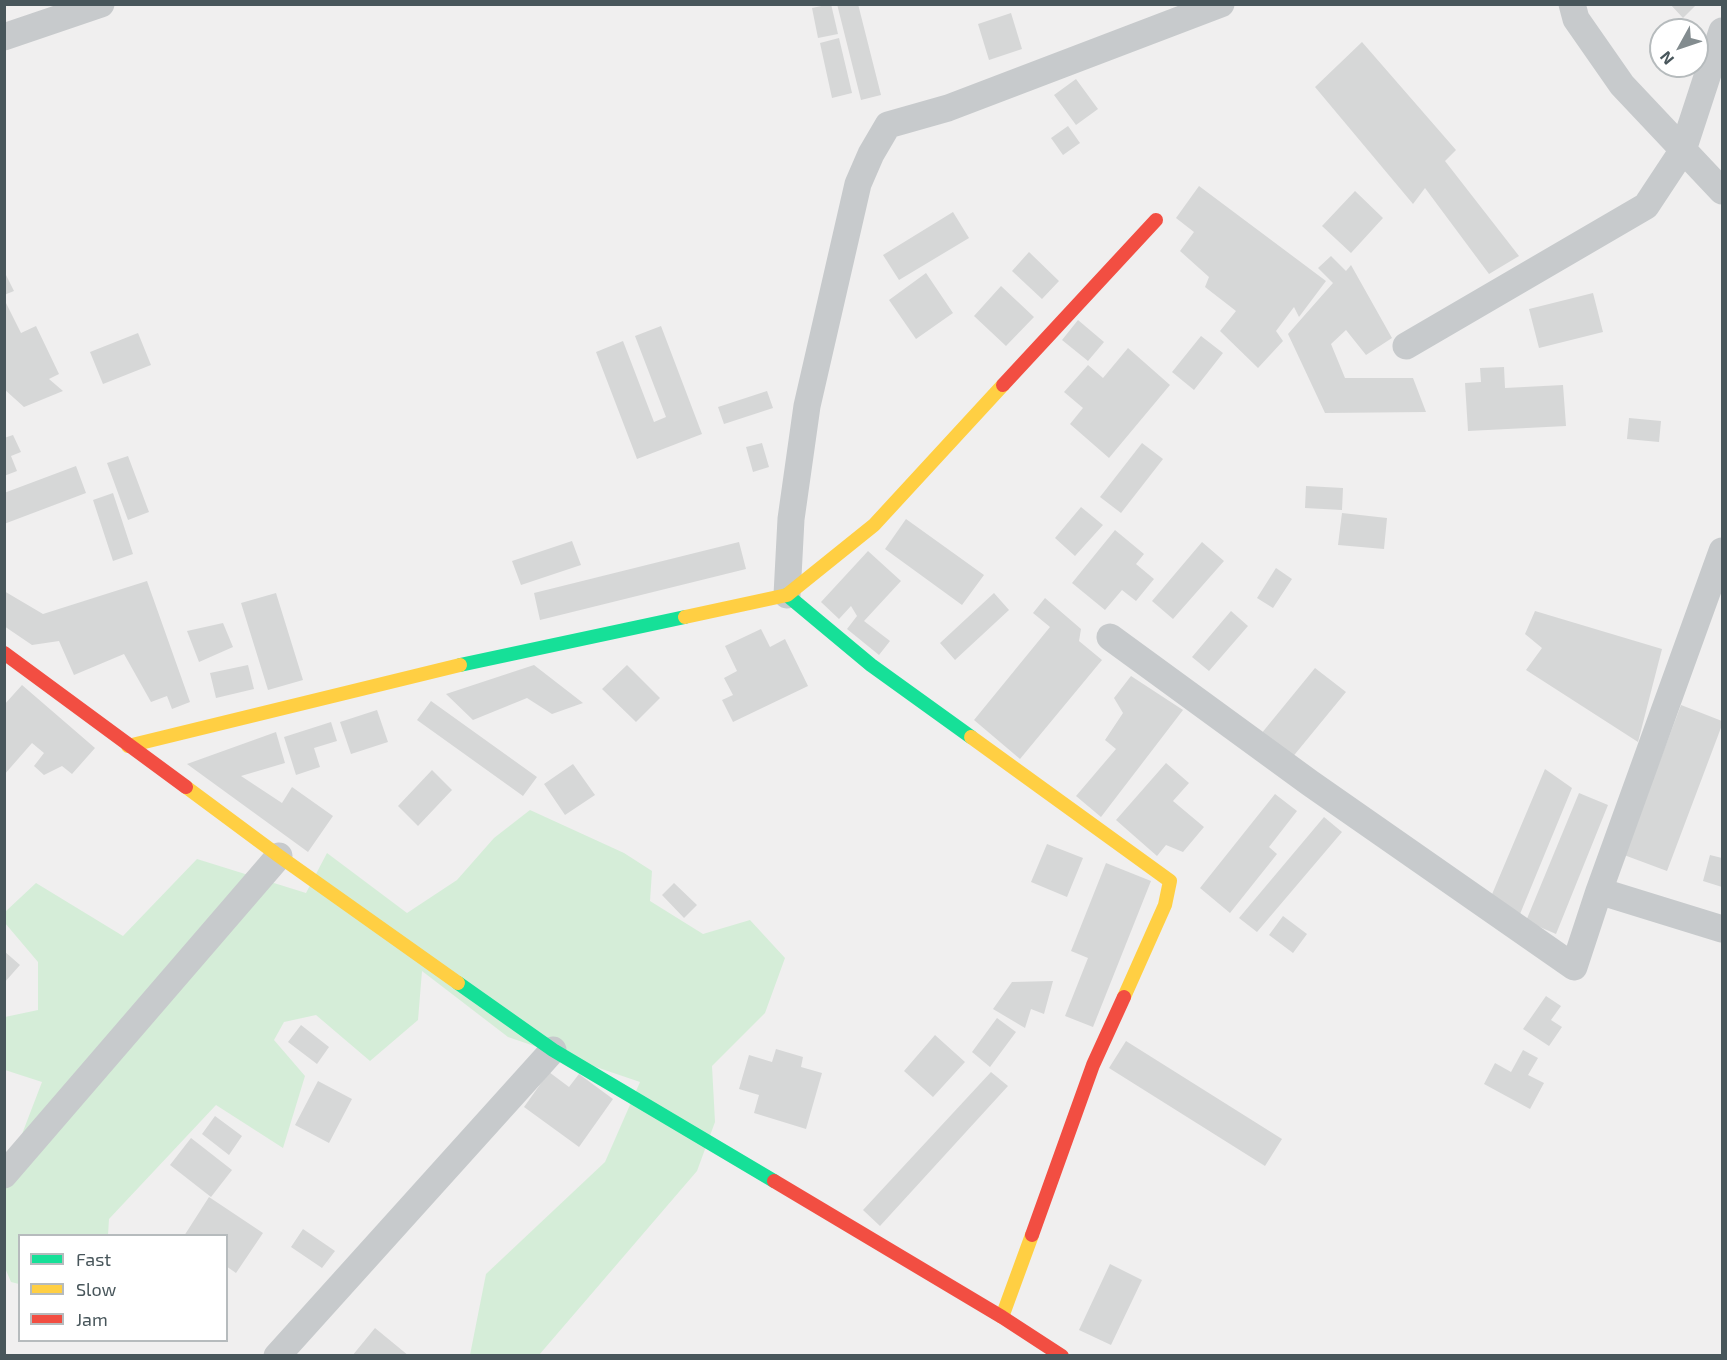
<!DOCTYPE html>
<html>
<head>
<meta charset="utf-8">
<style>
	body { margin:0 }
	#map { position:relative; width:1727px; height:1360px; overflow:hidden; background:#f0efef; font-family:"Exo 2",sans-serif }
	canvas { display:block }
	.frame { position:absolute; inset:0; border:6px solid #48565b; pointer-events:none }
	.legend { position:absolute; left:18px; top:1234px; width:210px; height:108px; box-sizing:border-box; background:#fff; border:2px solid #b6bbbd; margin:0; padding:8px 10px; list-style:none; font-size:18px; color:#48565b }
	.legend li { display:flex; align-items:center; gap:12px; height:30px }
	.legend b { width:30px; border:2px solid #b6bbbd }
	.north { position:absolute; left:1649px; top:18px; width:60px; height:60px; box-sizing:border-box; background:#fff; border:2px solid #b6bbbd; border-radius:50%; rotate:230deg; font-size:16px; font-weight:700; line-height:24px; text-align:center; color:#48565b }
	.north::after { content:''; display:block; margin:auto; width:21px; height:27px; background:#838c8f; clip-path:polygon(50% 0,100% 100%,50% 72%,0 100%) }
</style>
</head>
<body>
<div id="map">
<canvas width="1727" height="1360"></canvas>
<div class="frame"></div>
<ul class="legend">
<li><b style="height:8px;background:#16e098"></b>Fast</li>
<li><b style="height:8px;background:#ffcf43"></b>Slow</li>
<li><b style="height:8px;background:#f24e42"></b>Jam</li>
</ul>
<div class="north">N</div>
</div>
<script>
const context = document.querySelector('canvas').getContext('2d');
context.lineJoin = 'round';
function paint(path, color) { context.fillStyle = color; context.fill(path, 'evenodd'); }
const poly = rows => new Path2D(rows.map(r => 'M' + r).join(''));
function stroke(path, color, width, dash) { context.strokeStyle = color; context.lineWidth = width; context.lineCap = dash ? 'butt' : 'round'; context.setLineDash(dash || []); context.stroke(path); }
paint(poly([
	[530,810,624,853,652,871,650,901,703,934,750,920,785,958,765,1013,712,1066,715,1122,697,1171,539,1355,470,1355,486,1274,605,1162,640,1082,508,1037,422,971,418,1020,370,1061,316,1015,284,1022,274,1040,305,1076,283,1148,216,1105,109,1219,108,1235,20,1236,19,1284,11,1282,5,1268,4,1181,42,1082,5,1070,5,1017,38,1010,38,962,5,923,5,912,36,883,123,936,197,859,306,893,327,853,407,913,457,880,494,838]
]), '#d5edd8');
paint(poly([
	[831,4,838,34,818,38,812,8],
	[837,4,858,4,881,95,861,100],
	[1670,4,1697,4,1683,18],
	[1011,13,1022,49,989,60,978,24],
	[839,38,852,93,832,98,820,43],
	[1362,42,1456,150,1445,161,1519,256,1489,274,1425,188,1413,204,1315,87],
	[1076,79,1098,109,1076,125,1054,95],
	[1068,126,1080,143,1063,155,1051,138],
	[1199,186,1326,281,1299,317,1294,307,1276,331,1283,341,1258,368,1220,331,1236,311,1205,287,1209,277,1180,251,1194,232,1176,218],
	[1355,191,1383,218,1351,253,1322,226],
	[953,212,969,238,899,280,883,255],
	[1029,252,1059,281,1042,299,1012,271],
	[1331,256,1346,271,1351,265,1392,338,1366,355,1346,330,1331,344,1345,378,1413,378,1426,412,1325,413,1288,334,1333,283,1318,268],
	[4,271,14,291,4,295],
	[926,273,953,313,916,339,889,300],
	[1001,286,1034,317,1006,346,974,316],
	[1593,293,1603,332,1539,348,1529,309],
	[4,299,21,333,36,326,59,374,49,379,63,391,24,407,4,389],
	[1078,320,1104,342,1088,361,1062,340],
	[661,326,702,434,637,459,596,352,623,341,654,422,666,417,635,336],
	[138,333,151,365,103,384,90,352],
	[1201,336,1223,353,1194,390,1172,372],
	[1128,348,1170,385,1109,458,1070,424,1083,408,1064,392,1088,365,1103,378],
	[1504,367,1505,388,1563,385,1566,426,1468,431,1465,383,1481,382,1480,368],
	[767,391,773,408,724,424,718,407],
	[1629,418,1661,421,1659,442,1627,439],
	[13,435,21,452,11,456,17,471,4,476,4,438],
	[762,443,769,467,753,472,746,447],
	[1142,443,1163,459,1121,513,1100,497],
	[128,456,149,512,128,520,107,463],
	[76,466,86,493,4,524,4,493],
	[1306,486,1343,488,1342,510,1305,508],
	[113,493,133,554,113,561,93,500],
	[1081,507,1103,525,1075,556,1055,538],
	[1342,513,1387,518,1384,549,1338,545],
	[906,519,984,575,962,605,885,549],
	[1115,530,1144,554,1136,564,1154,579,1136,601,1122,590,1105,610,1072,583],
	[572,541,581,565,521,585,512,561],
	[739,542,746,569,540,620,534,593],
	[1202,542,1224,561,1173,619,1152,601],
	[868,551,901,581,864,621,890,641,879,655,847,629,857,616,851,606,839,619,821,602],
	[1276,568,1292,579,1273,608,1257,598],
	[147,581,190,702,172,709,167,696,151,702,124,654,74,675,59,641,32,645,4,626,4,591,43,614],
	[276,593,303,680,268,690,241,603],
	[994,593,1009,610,955,660,940,643],
	[1045,598,1081,629,1079,641,1102,660,1020,759,974,720,1050,627,1033,613],
	[1231,611,1248,626,1209,671,1192,657],
	[1535,611,1662,649,1638,742,1526,670,1542,648,1525,634],
	[223,623,233,647,199,662,187,631],
	[761,629,770,647,785,639,808,686,733,722,722,700,733,695,724,678,737,671,725,646],
	[248,665,254,689,216,698,210,673],
	[534,665,583,703,552,714,527,698,473,720,446,694],
	[627,665,660,698,636,722,602,689],
	[1315,668,1346,692,1291,759,1261,734],
	[1131,676,1183,710,1101,817,1076,796,1116,749,1105,740,1123,713,1114,698],
	[22,685,95,748,72,774,62,766,44,775,34,766,44,753,32,743,4,775,4,705],
	[431,701,537,777,523,796,417,720],
	[1681,705,1722,721,1722,725,1667,871,1624,855],
	[377,710,388,742,351,754,340,722],
	[331,722,337,741,314,748,320,767,296,775,284,737],
	[276,732,285,763,241,776,282,803,292,787,333,816,308,852,187,764],
	[1166,763,1189,783,1173,801,1204,827,1183,852,1166,845,1157,856,1116,820],
	[573,764,595,795,565,815,544,784],
	[1545,769,1572,788,1520,914,1490,899],
	[432,770,452,790,418,826,398,806],
	[1579,793,1608,805,1556,934,1526,921],
	[1275,794,1297,811,1269,847,1277,854,1230,913,1200,888],
	[1324,817,1342,832,1257,932,1239,918],
	[1047,844,1083,858,1067,897,1031,882],
	[1710,855,1722,858,1722,887,1703,881],
	[1106,863,1151,881,1093,1027,1065,1016,1088,958,1071,951],
	[674,883,697,905,684,918,662,895],
	[1283,916,1307,934,1293,953,1269,935],
	[4,951,20,965,4,983],
	[1053,981,1044,1014,1031,1009,1025,1028,993,1009,1012,982],
	[1546,996,1561,1006,1551,1020,1562,1027,1549,1046,1523,1029],
	[997,1018,1016,1032,990,1067,972,1052],
	[301,1025,329,1047,317,1064,288,1042],
	[935,1035,965,1062,933,1097,904,1071],
	[1126,1041,1282,1139,1265,1166,1109,1068],
	[776,1049,803,1057,801,1067,822,1073,806,1129,754,1113,759,1095,739,1089,749,1055,772,1062],
	[1523,1050,1538,1058,1528,1075,1544,1083,1530,1109,1484,1084,1495,1063,1511,1072],
	[549,1072,569,1087,579,1074,613,1099,579,1147,524,1107],
	[991,1072,1008,1086,880,1226,863,1210],
	[318,1081,352,1099,329,1143,295,1125],
	[215,1116,242,1136,229,1155,202,1134],
	[191,1138,232,1170,211,1197,170,1165],
	[209,1197,263,1233,236,1273,226,1266,226,1236,184,1236],
	[303,1229,335,1251,322,1268,291,1247],
	[1110,1264,1142,1280,1111,1345,1079,1330],
	[375,1328,409,1356,352,1356]
]), '#d6d7d7');
stroke(poly([
	[1572,4,1576,19,1622,85,1722,191],
	[4,37,101,4],
	[1406,346,1646,206,1683,150,1722,31],
	[787,595,791,519,807,406,858,184,871,154,888,125,948,108,1221,4],
	[1110,637,1310,783,1574,967,1599,891,1722,929],
	[1599,891,1722,551],
	[4,1175,279,856],
	[277,1356,553,1050]
]), '#c7cacc', 27);
stroke(poly([
	[787,595,871,665,971,737],
	[460,665,685,617],
	[458,983,553,1050,774,1181]
]), '#16e098', 14);
stroke(poly([
	[685,617,787,595,874,525,1003,385],
	[971,737,1170,881,1165,905,1124,997],
	[128,746,460,665],
	[186,787,279,856,458,983],
	[1002,1317,1032,1235]
]), '#ffcf43', 14);
stroke(poly([
	[1003,385,1156,220],
	[4,653,186,787],
	[774,1181,1002,1317,1062,1356],
	[1032,1235,1093,1065,1124,997]
]), '#f24e42', 14);
</script>
</body>
</html>
